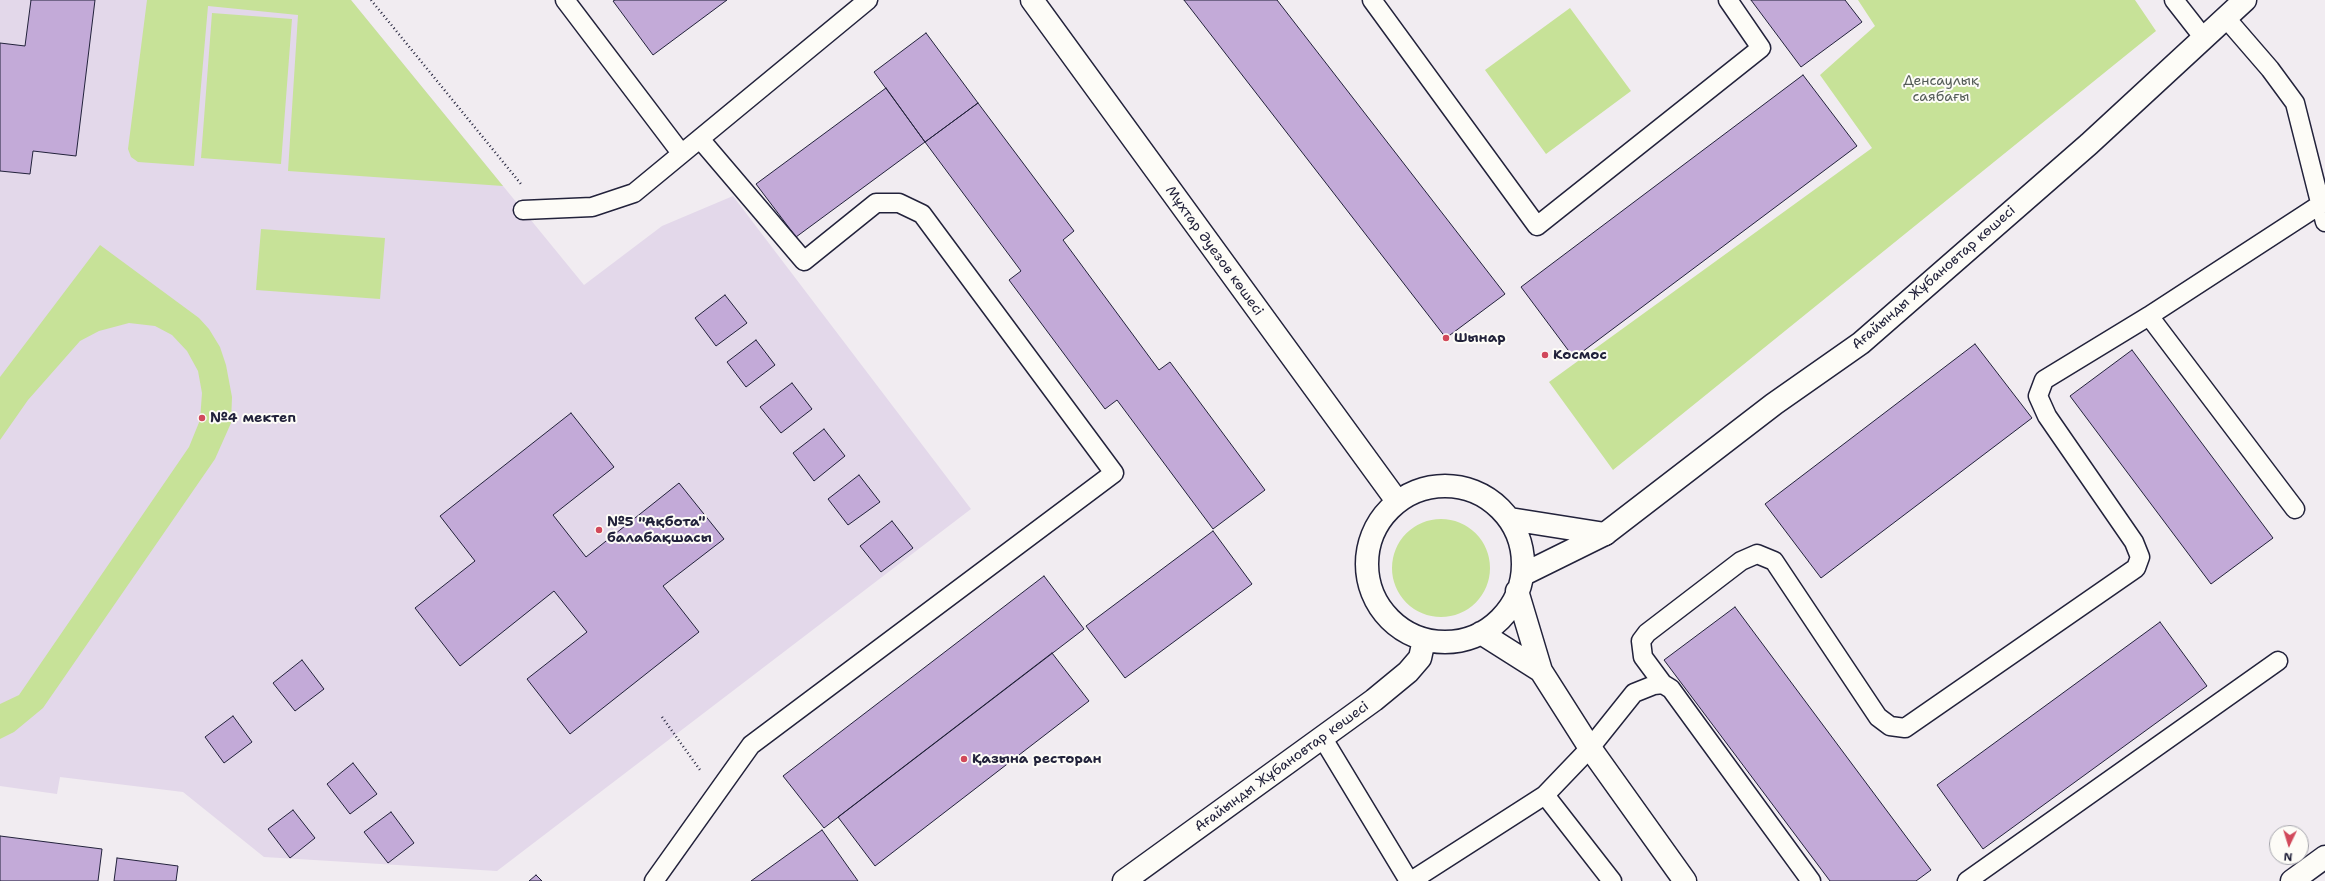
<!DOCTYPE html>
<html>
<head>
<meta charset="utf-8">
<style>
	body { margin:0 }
	#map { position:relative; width:2325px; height:881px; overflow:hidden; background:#f1ecf1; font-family:"Shantell Sans",sans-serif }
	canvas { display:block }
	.north { position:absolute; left:2269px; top:825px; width:40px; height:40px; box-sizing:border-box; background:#fdfcf7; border:1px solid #a5a5ac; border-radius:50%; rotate:184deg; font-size:11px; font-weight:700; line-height:16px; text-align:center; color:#22223b }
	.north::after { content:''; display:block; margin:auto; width:14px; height:18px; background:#d1495b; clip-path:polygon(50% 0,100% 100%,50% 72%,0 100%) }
</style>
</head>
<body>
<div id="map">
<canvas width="2325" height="881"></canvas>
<div class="north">N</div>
</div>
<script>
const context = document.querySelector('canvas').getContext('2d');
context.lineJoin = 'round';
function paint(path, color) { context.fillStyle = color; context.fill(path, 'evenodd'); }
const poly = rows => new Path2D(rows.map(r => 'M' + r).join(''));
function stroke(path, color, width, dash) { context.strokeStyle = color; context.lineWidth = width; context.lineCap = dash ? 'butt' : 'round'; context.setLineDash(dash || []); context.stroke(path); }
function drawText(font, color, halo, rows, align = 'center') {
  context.font = font + ' "Shantell Sans",sans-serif'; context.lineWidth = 4; context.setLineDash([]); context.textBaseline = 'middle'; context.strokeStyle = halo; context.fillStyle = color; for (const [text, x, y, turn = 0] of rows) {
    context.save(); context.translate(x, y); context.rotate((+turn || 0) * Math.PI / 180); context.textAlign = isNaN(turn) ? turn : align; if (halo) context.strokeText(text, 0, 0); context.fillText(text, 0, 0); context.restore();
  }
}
paint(poly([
	[0,0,351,0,584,285,662,226,733,196,971,509,497,871,264,857,183,792,60,777,57,794,0,786]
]), '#e3d8ea');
paint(poly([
	[147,0,351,0,503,186,288,171,298,15,208,6,194,166,138,162,131,157,128,149],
	[1858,0,2135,0,2156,31,1613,470,1549,382,1872,148,1820,75,1875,26],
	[1570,8,1631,91,1546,154,1485,70],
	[212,13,292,19,281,164,201,158],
	[261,229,385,238,380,299,256,290],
	[100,245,199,318,209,329,220,347,226,365,232,397,231,423,215,459,43,708,14,732,0,739,0,704,19,695,189,447,200,420,202,393,198,371,187,351,172,335,155,326,129,323,99,331,80,341,28,400,0,440,0,377],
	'1392 568a49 49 0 1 1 98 0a49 49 0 1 1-98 0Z'
]), '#c7e298');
const building = poly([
	[31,0,95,0,76,156,33,151,30,174,0,171,0,43,25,46,31,0],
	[615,0,727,0,653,55,613,1,615,0],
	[1184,0,1277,0,1505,294,1446,338,1184,0],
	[1751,0,1845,0,1862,22,1801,67,1751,0],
	[926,33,978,103,925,142,874,72,926,33],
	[1803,75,1857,146,1574,358,1521,287,1803,75],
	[886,88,925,142,796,237,756,184,886,88],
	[978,103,1074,231,1063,240,1159,370,1170,362,1265,490,1213,529,1117,400,1105,409,1009,280,1021,271,925,142,978,103],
	[725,295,747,323,716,346,695,318,725,295],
	[756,340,775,365,746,387,727,362,756,340],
	[1975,344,2032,418,1821,578,1765,504,1975,344],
	[2132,350,2273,538,2211,584,2070,396,2132,350],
	[792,383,812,409,781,433,760,407,792,383],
	[571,413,614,467,553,515,586,557,679,483,724,539,663,586,699,632,570,734,527,679,587,632,554,591,460,666,415,608,475,561,440,516,571,413],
	[824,429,845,456,814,481,793,453,824,429],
	[859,475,880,502,848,525,828,499,859,475],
	[892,521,913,548,881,572,860,546,892,521],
	[1213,531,1252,584,1125,678,1086,626,1213,531],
	[1044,576,1084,629,824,828,783,776,1044,576],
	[1735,607,1931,870,1916,881,1830,881,1664,660,1735,607],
	[2160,622,2207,686,1983,849,1937,785,2160,622],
	[1052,653,1089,701,875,866,838,817,1052,653],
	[302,660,324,689,295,711,273,683,302,660],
	[233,716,252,742,224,763,205,737,233,716],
	[353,763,377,794,350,814,327,784,353,763],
	[293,810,315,838,290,858,268,829,293,810],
	[391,812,414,843,388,863,364,832,391,812],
	[822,830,858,881,751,881,790,853,822,830],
	[0,836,102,849,98,881,0,881,0,836],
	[117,858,178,866,176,881,114,881,117,858],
	[536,875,542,881,529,881,536,875]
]);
paint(building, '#c3aad8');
stroke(building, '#22223b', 1);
const service = poly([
	[565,0,681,153],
	[1372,0,1537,226,1761,48,1728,0],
	[2174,0,2203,37],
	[2225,17,2270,69,2295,103,2325,222],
	[523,210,592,207,634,193,868,0],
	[2149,316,2295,509],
	[1663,684,1643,657,1641,641,1647,633,1741,561,1757,554,1774,561,1878,717,1890,726,1905,728,2136,568,2140,557,2134,542,2047,416,2038,396,2044,380,2149,316,2321,204],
	[1322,737,1409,881],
	[1545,795,1612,881],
	[654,881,751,745,1114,473,922,214,899,203,876,203,804,261,700,139],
	[1411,881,1545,795,1590,748,1634,693,1654,685,1663,684,1671,689,1811,881],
	[1967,881,2278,661]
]);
const minor = poly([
	[1605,534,1774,404,1861,343,2089,144,2245,0]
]);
const tertiary = poly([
	[1032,0,1397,501],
	'1367 564a78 78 0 1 1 156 0a78 78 0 1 1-156 0Z',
	[1510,519,1605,534,1524,574],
	[1517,591,1541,671,1590,748,1685,881],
	[1481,633,1541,671],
	[1124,881,1374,700,1408,672,1420,658,1424,640]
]);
const secondary = poly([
	[2292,881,2325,857]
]);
stroke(service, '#22223b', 21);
stroke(minor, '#22223b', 25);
stroke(tertiary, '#22223b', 25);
stroke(secondary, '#22223b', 25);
stroke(poly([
	[371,0,521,184],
	[662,717,700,770]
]), '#22223b', 2.5, [1, 3]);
stroke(service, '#fdfcf7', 18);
stroke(minor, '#fdfcf7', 22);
stroke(tertiary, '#fdfcf7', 22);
stroke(secondary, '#fdfcf7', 22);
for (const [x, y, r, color] of [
	[1446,338,4,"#d1495b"],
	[1545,355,4,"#d1495b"],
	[202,418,4,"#d1495b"],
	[599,530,4,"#d1495b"],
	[964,759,4,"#d1495b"]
]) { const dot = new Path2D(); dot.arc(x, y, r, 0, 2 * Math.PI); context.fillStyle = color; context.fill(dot); stroke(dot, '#fdfcf7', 1.5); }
drawText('14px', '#545c57', '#fdfcf7', [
	["Денсаулық",1941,81],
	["саябағы",1941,97]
]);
drawText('14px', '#22223b', '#fdfcf7', [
	["Мұхтар Әуезов көшесі",1214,251,54],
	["Ағайынды Жұбановтар көшесі",1934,278,-41],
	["Ағайынды Жұбановтар көшесі",1282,767,-36]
]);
drawText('bold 14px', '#22223b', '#fdfcf7', [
	["Шынар",1454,338],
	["Космос",1553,355],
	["№4 мектеп",210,418],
	["№5 \"Ақбота\"",607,522],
	["балабақшасы",607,538],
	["Қазына ресторан",972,759]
], 'left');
</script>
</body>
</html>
